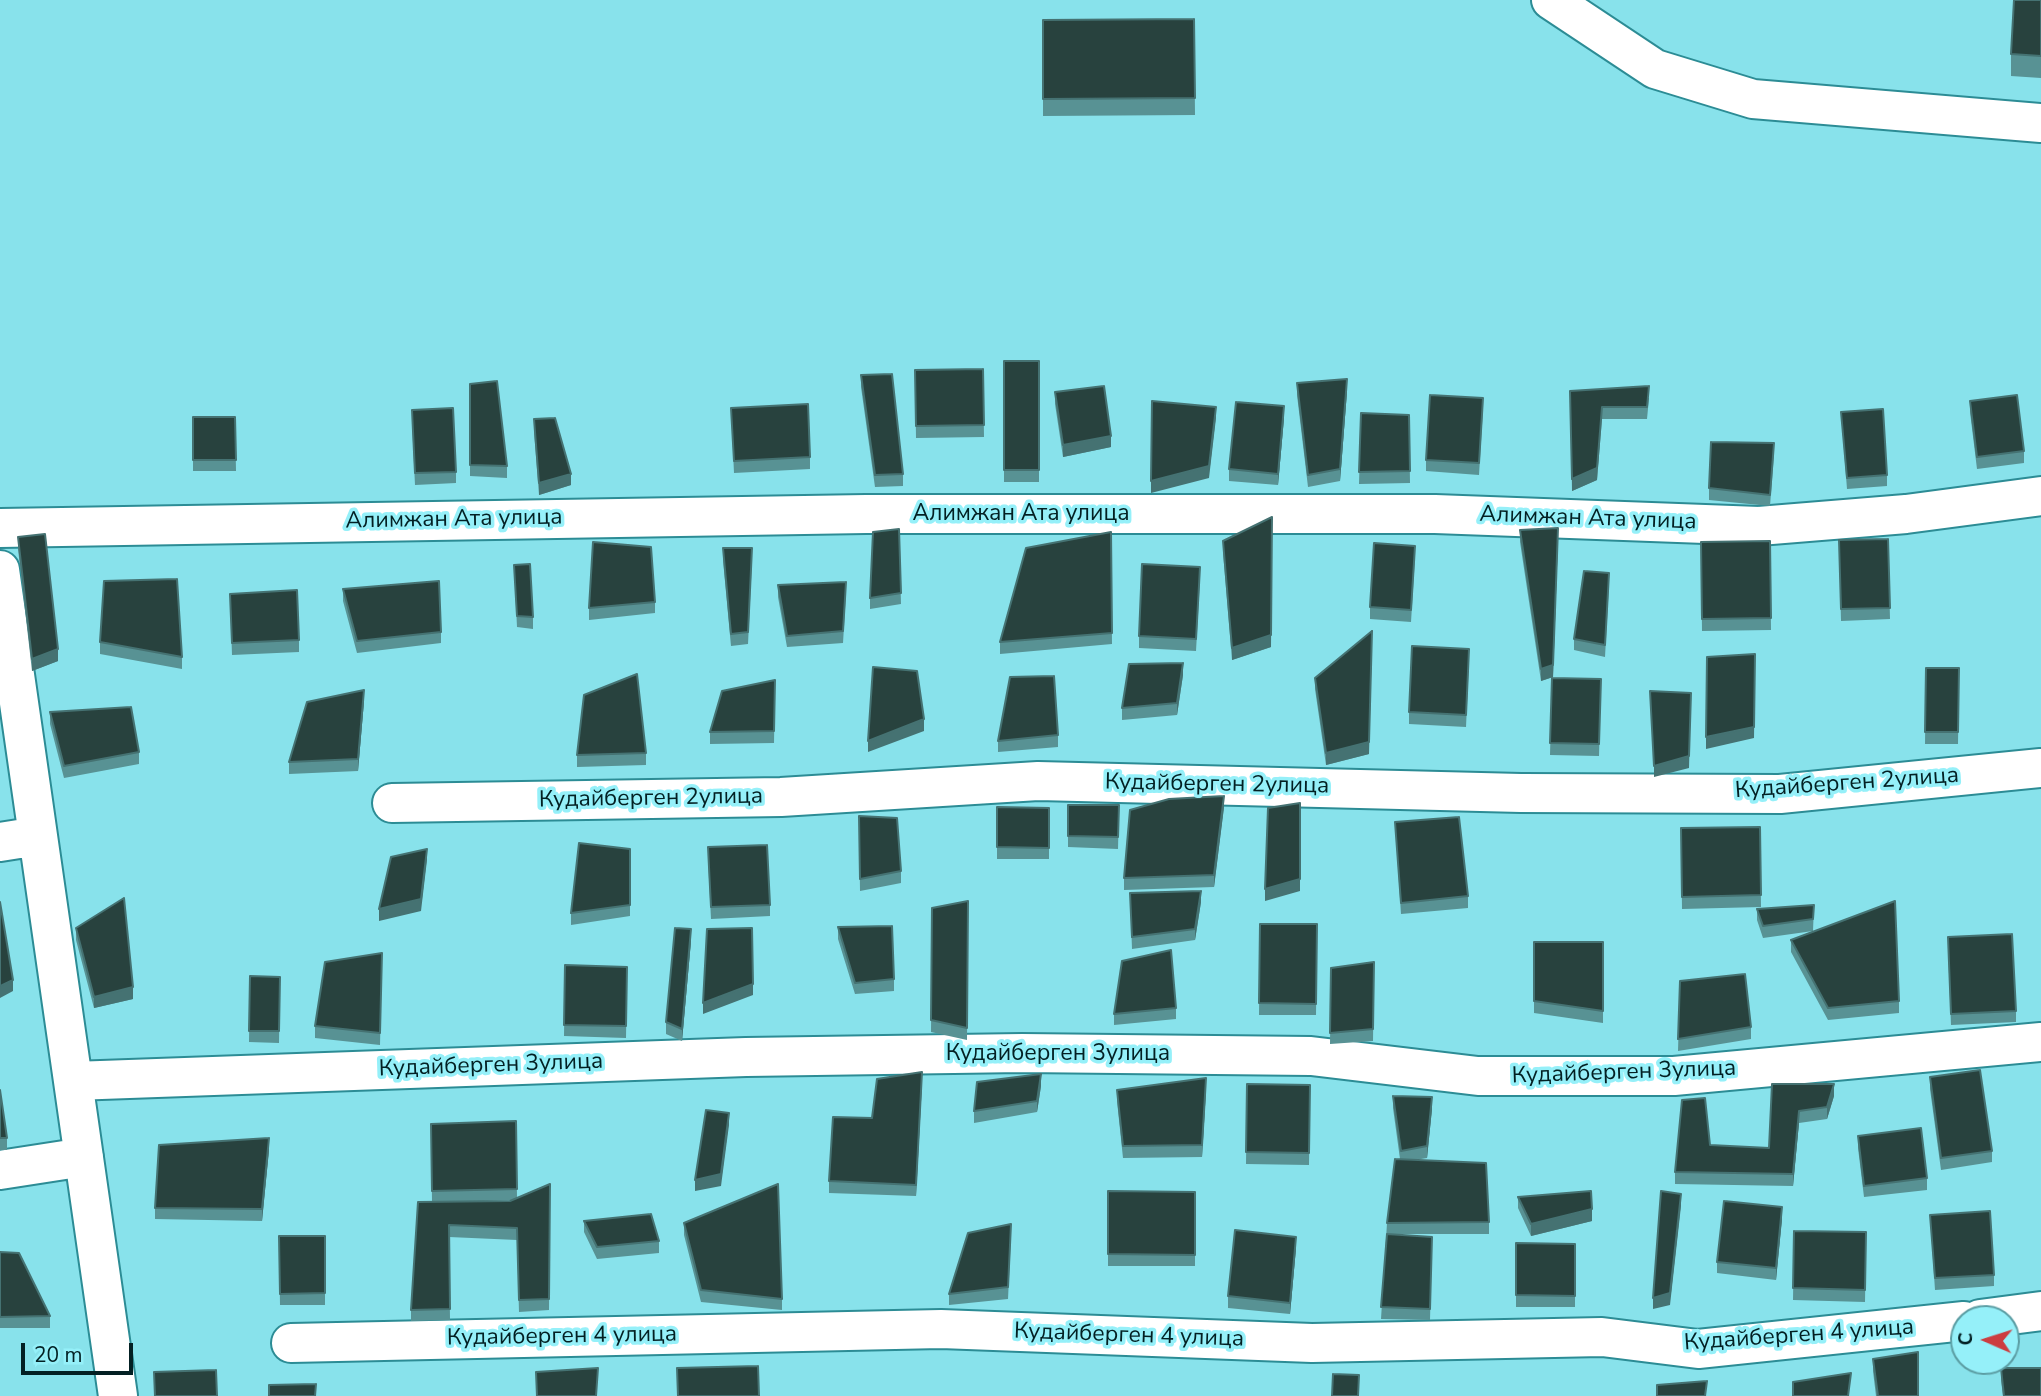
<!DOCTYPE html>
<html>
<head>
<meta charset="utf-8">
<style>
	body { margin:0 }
	#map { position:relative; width:2041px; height:1396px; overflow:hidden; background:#88e2eb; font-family:"Nunito Sans",sans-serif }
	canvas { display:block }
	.north { position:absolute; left:1950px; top:1305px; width:70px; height:70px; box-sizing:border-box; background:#95f0f9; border:2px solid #5b9da3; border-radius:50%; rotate:273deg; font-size:19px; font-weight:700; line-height:28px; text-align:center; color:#032023 }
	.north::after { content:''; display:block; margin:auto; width:24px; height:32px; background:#cc3d40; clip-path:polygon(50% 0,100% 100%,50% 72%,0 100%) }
	.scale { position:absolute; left:21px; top:1343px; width:112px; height:32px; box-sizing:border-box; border:4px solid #032023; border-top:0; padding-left:9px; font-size:21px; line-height:24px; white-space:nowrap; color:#032023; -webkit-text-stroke:5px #95f0f9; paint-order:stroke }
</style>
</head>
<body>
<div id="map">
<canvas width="2041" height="1396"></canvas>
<div class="north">С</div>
<div class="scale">20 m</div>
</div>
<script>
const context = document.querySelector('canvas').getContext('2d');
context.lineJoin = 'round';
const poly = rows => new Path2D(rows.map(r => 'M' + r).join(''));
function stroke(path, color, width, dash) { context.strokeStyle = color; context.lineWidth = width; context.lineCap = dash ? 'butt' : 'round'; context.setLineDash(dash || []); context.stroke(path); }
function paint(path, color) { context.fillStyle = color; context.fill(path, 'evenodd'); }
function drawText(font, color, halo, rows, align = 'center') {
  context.font = font + ' "Nunito Sans",sans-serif'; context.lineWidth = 7; context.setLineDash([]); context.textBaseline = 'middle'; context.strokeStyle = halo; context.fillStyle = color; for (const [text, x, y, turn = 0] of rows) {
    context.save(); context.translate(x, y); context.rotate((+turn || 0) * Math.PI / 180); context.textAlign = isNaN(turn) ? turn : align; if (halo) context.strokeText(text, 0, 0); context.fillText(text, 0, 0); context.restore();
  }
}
const minor = poly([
	[1551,0,1655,69,1753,99,2041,123],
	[0,528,866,514,1435,514,1759,526,1906,514,2041,496],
	[0,570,118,1396],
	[392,803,781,797,1038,781,1521,793,1780,794,2041,768],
	[0,842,38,836],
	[73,1081,746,1057,1022,1053,1311,1056,1478,1076,1674,1076,2041,1042],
	[0,1170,84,1157],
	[1980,1319,2041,1311],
	[291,1343,941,1329,1312,1343,1602,1337,1698,1349,1964,1321]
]);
stroke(minor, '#2c8c95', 42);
stroke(minor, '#fff', 38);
paint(poly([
	[2041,0,2041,78,2011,76,2011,54],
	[1194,19,1195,115,1043,116,1043,20],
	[1004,361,1039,361,1039,482,1004,482],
	[983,369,984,437,916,438,915,370],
	[861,375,903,474,903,486,875,487,861,387],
	[1297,383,1347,391,1340,481,1308,487,1297,395],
	[470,384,507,466,507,478,470,476],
	[1570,391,1649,398,1647,419,1602,419,1597,480,1572,491],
	[1055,392,1111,447,1063,457,1055,404],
	[1970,401,2024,451,2024,463,1977,469,1970,412],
	[731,408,810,457,810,469,734,473],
	[1483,409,1479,475,1426,471,1426,460],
	[1841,412,1887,475,1887,486,1847,489],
	[1361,413,1409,415,1410,483,1359,484],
	[193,417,235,417,236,471,193,471],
	[1284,418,1278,485,1229,481,1229,469],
	[534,419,571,485,539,495,534,431],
	[412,422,456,472,456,483,415,485],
	[1774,454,1770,506,1709,500,1709,488],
	[899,529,901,604,870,609,870,598],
	[1520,530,1558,540,1553,677,1541,681,1520,542],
	[1111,532,1112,644,1000,654,1000,642],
	[18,537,58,661,32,671,18,549],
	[1888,539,1890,619,1841,621,1839,540],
	[1223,541,1271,647,1232,660,1223,552],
	[1770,541,1771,630,1702,631,1701,542],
	[723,548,752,560,748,644,731,646,723,560],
	[1415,557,1411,622,1370,619,1370,607],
	[514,565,533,617,533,629,517,627],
	[1200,579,1196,651,1139,648,1139,636],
	[1609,584,1605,657,1574,650,1574,639],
	[778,585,846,593,843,643,787,647,778,597],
	[343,589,441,632,441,643,357,653,343,601],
	[230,594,299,640,299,652,232,655],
	[655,602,655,613,589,620,589,608],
	[100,642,182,657,182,669,100,654],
	[1469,661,1466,727,1409,724,1409,712],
	[1926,668,1959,668,1958,744,1925,744],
	[1183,675,1177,715,1122,720,1122,708],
	[1315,678,1369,754,1326,765,1315,689],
	[1552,678,1601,679,1599,756,1550,755],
	[775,680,774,743,710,744,710,732],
	[364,701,358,771,289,774,289,762],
	[50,712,139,752,139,764,64,778,50,724],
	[1058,735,1058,747,998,752,998,741],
	[646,753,646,765,577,767,577,755],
	[1068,805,1119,805,1118,849,1068,847],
	[997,807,1049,808,1049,859,997,859],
	[1224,807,1214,887,1124,890,1124,878],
	[859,816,901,871,901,883,860,891],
	[1395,822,1468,896,1468,908,1401,914],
	[1760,827,1761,907,1682,909,1681,828],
	[630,849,630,916,571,925,571,913],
	[708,859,770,905,770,916,711,919],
	[1130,893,1201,902,1195,940,1132,949],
	[968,901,967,1040,931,1032,932,908],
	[1814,905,1813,931,1763,938,1757,920,1757,909],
	[1260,924,1317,924,1316,1015,1259,1015],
	[838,927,894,979,894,991,855,994,838,939],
	[76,928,133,999,94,1008,76,940],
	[1791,940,1899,1001,1899,1013,1828,1020,1791,952],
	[691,941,682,1041,666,1034,666,1022],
	[1534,942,1603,942,1603,1023,1534,1013],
	[1948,948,2016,1011,2016,1022,1951,1025],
	[382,953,380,1045,315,1038,315,1026],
	[1374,962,1373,1041,1330,1044,1331,968],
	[565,965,627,967,626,1038,564,1036],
	[250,976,280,977,279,1043,249,1042],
	[1680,981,1751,1027,1751,1039,1678,1051],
	[1176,1008,1176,1019,1114,1025,1114,1014],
	[1930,1077,1992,1151,1992,1162,1941,1170,1930,1089],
	[922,1083,916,1196,829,1193,829,1181,872,1118],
	[1247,1084,1310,1085,1309,1165,1246,1164],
	[1772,1084,1834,1096,1827,1119,1799,1123,1793,1186,1675,1184,1675,1172,1710,1145,1769,1148],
	[1041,1086,1037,1112,974,1123,974,1111],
	[0,1090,7,1138,7,1150,0,1150],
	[1117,1090,1206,1090,1202,1157,1123,1158,1117,1101],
	[1393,1096,1432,1109,1427,1158,1415,1160,1489,1222,1489,1234,1391,1234,1432,1237,1430,1320,1381,1319,1387,1223,1400,1159,1393,1108],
	[516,1121,517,1198,550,1184,549,1310,519,1312,517,1240,449,1237,450,1320,411,1321,411,1310,432,1202,431,1124],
	[512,1200,510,1201,454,1202],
	[1858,1136,1927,1178,1927,1190,1864,1197,1858,1148],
	[269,1150,262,1221,155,1219,155,1208],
	[1108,1191,1195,1192,1195,1266,1108,1266],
	[1518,1197,1592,1221,1531,1236,1518,1208],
	[1930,1215,1994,1275,1994,1286,1935,1290],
	[1782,1219,1776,1280,1717,1273,1717,1262],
	[584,1221,659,1241,659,1253,597,1259,584,1232],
	[684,1223,782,1299,782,1310,701,1302,684,1235],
	[1794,1231,1866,1232,1865,1302,1793,1300],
	[279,1236,325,1236,325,1305,280,1305],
	[1011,1236,1008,1299,949,1305,949,1294],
	[1516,1243,1575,1244,1575,1307,1516,1307],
	[1296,1248,1290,1314,1228,1308,1228,1296],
	[0,1252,50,1316,50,1328,0,1328],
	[1873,1359,1918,1396,1876,1396,1873,1371],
	[2001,1368,2041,1396,2003,1396,2001,1380]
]), '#589294');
paint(poly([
	[1347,379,1347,391,1340,481,1340,469],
	[1284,406,1284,418,1278,485,1278,474],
	[1216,407,1216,418,1209,478,1151,493,1151,481],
	[1602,407,1597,480,1572,491,1572,479],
	[1111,436,1111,447,1063,457,1063,445],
	[571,474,571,485,539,495,539,483],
	[1272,528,1271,647,1232,660,1232,648],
	[1558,540,1553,677,1541,681,1541,669],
	[1372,642,1369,754,1326,765,1326,753],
	[58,649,58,661,32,671,32,659],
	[1183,663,1183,675,1177,715,1177,703],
	[1755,666,1754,738,1706,749,1706,737],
	[364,690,364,701,358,771,358,759],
	[1691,693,1689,768,1654,777,1654,766],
	[924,719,924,731,868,752,868,741],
	[1224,796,1224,807,1214,887,1214,875],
	[427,849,427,860,421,911,379,921,379,909],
	[1300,879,1300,891,1265,901,1265,889],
	[1201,891,1201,902,1195,940,1195,929],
	[691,929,691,941,682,1041,682,1029],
	[13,980,13,991,0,998,0,986],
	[753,984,753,995,703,1014,703,1003],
	[133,987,133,999,94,1008,94,997],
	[922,1072,922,1083,916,1196,916,1185],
	[1041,1074,1041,1086,1037,1112,1037,1101],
	[1206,1078,1206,1090,1202,1157,1202,1145],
	[1834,1084,1834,1096,1827,1119,1827,1107],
	[1432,1097,1432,1109,1427,1158,1427,1146],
	[1799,1111,1799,1123,1793,1186,1793,1174],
	[729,1113,729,1125,721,1186,695,1191,695,1180],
	[269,1138,269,1150,262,1221,262,1209],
	[1681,1194,1681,1206,1670,1305,1653,1309,1653,1298],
	[1782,1207,1782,1219,1776,1280,1776,1268],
	[1592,1209,1592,1221,1531,1236,1531,1224],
	[1296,1237,1296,1248,1290,1314,1290,1303]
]), '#457272');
const building = poly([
	[2014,0,2041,0,2041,56,2011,54,2014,0],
	[1194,19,1195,98,1043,99,1043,20,1194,19],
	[1004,361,1039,361,1039,470,1004,470,1004,361],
	[983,369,984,425,916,426,915,370,983,369],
	[892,374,903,474,875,475,861,375,892,374],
	[1347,379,1340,469,1308,475,1297,383,1347,379],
	[497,381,507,466,470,465,470,384,497,381],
	[1104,386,1111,436,1063,445,1055,392,1104,386],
	[1649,386,1647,407,1602,407,1597,468,1572,479,1570,391,1649,386],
	[1430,395,1483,398,1479,463,1426,460,1430,395],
	[2017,395,2024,451,1977,457,1970,401,2017,395],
	[1152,401,1216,407,1209,466,1151,481,1152,401],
	[1236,402,1284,406,1278,474,1229,469,1236,402],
	[808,404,810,457,734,461,731,408,808,404],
	[453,408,456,472,415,473,412,410,453,408],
	[1883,409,1887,475,1847,478,1841,412,1883,409],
	[1361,413,1409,415,1410,471,1359,472,1361,413],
	[193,417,235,417,236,460,193,460,193,417],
	[555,418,571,474,539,483,534,419,555,418],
	[1711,442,1774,443,1770,495,1709,488,1711,442],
	[1272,517,1271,635,1232,648,1223,541,1272,517],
	[1558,528,1553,665,1541,669,1520,530,1558,528],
	[899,529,901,593,870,598,873,532,899,529],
	[1111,532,1112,633,1000,642,1026,548,1111,532],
	[45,534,58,649,32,659,18,537,45,534],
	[1888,539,1890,608,1841,609,1839,540,1888,539],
	[1770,541,1771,618,1702,619,1701,542,1770,541],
	[593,542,651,547,655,602,589,608,593,542],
	[1374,543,1415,546,1411,610,1370,607,1374,543],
	[723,548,752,548,748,632,731,634,723,548],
	[530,564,533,617,517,616,514,565,530,564],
	[1142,564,1200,567,1196,639,1139,636,1142,564],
	[1584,571,1609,573,1605,645,1574,639,1584,571],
	[177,579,182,657,100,642,104,581,177,579],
	[439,581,441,632,357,641,343,589,439,581],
	[846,582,843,631,787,636,778,585,846,582],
	[297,590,299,640,232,643,230,594,297,590],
	[1372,631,1369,742,1326,753,1315,678,1372,631],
	[1412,646,1469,649,1466,715,1409,712,1412,646],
	[1755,654,1754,727,1706,737,1707,657,1755,654],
	[1183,663,1177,703,1122,708,1129,664,1183,663],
	[873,667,917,671,924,719,868,741,873,667],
	[1926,668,1959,668,1958,732,1925,732,1926,668],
	[637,674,646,753,577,755,584,695,637,674],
	[1054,676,1058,735,998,741,1010,677,1054,676],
	[1552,678,1601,679,1599,744,1550,743,1552,678],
	[775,680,774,731,710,732,722,691,775,680],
	[364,690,358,759,289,762,307,702,364,690],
	[1650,691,1691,693,1689,756,1654,766,1650,691],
	[131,707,139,752,64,766,50,712,131,707],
	[1224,796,1214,875,1124,878,1130,810,1169,799,1224,796],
	[1300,803,1300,879,1265,889,1268,808,1300,803],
	[1068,805,1119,805,1118,837,1068,836,1068,805],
	[997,807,1049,808,1049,848,997,847,997,807],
	[859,816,897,818,901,871,860,879,859,816],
	[1459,817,1468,896,1401,903,1395,822,1459,817],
	[1760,827,1761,895,1682,897,1681,828,1760,827],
	[579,843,630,849,630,905,571,913,579,843],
	[767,845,770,905,711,907,708,847,767,845],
	[427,849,421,899,379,909,391,857,427,849],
	[1201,891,1195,929,1132,937,1130,893,1201,891],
	[124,898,133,987,94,997,76,928,124,898],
	[968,901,967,1028,931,1020,932,908,968,901],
	[1895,901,1899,1001,1828,1008,1791,940,1895,901],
	[0,902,13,980,0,986,0,902],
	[1814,905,1813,919,1763,926,1757,909,1814,905],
	[1260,924,1317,924,1316,1004,1259,1003,1260,924],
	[892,926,894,979,855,983,838,927,892,926],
	[675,928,691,929,682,1029,666,1022,675,928],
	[752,928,753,984,703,1003,707,929,752,928],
	[2012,934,2016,1011,1951,1014,1948,937,2012,934],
	[1534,942,1603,942,1603,1011,1534,1001,1534,942],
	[1171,950,1176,1008,1114,1014,1122,961,1171,950],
	[382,953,380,1033,315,1026,325,962,382,953],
	[1374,962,1373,1029,1330,1033,1331,968,1374,962],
	[565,965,627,967,626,1026,564,1025,565,965],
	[1745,974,1751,1027,1678,1039,1680,981,1745,974],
	[250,976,280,977,279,1031,249,1031,250,976],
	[1980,1070,1992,1151,1941,1158,1930,1077,1980,1070],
	[922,1072,916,1185,829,1181,833,1117,872,1118,877,1079,922,1072],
	[1041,1074,1037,1101,974,1111,977,1082,1041,1074],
	[1206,1078,1202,1145,1123,1146,1117,1090,1206,1078],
	[1247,1084,1310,1085,1309,1153,1246,1152,1247,1084],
	[1772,1084,1834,1084,1827,1107,1799,1111,1793,1174,1675,1172,1682,1100,1705,1098,1710,1145,1769,1148,1772,1084],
	[0,1090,7,1138,0,1138,0,1090],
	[1393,1096,1432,1097,1427,1146,1401,1151,1393,1096],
	[706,1110,729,1113,721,1174,695,1180,706,1110],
	[516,1121,517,1189,432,1191,431,1124,516,1121],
	[1921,1128,1927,1178,1864,1186,1858,1136,1921,1128],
	[269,1138,262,1209,155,1208,159,1145,269,1138],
	[1395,1159,1486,1163,1489,1222,1387,1223,1395,1159],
	[550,1184,549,1299,519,1300,517,1228,449,1225,450,1309,411,1310,418,1202,510,1201,550,1184],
	[778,1184,782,1299,701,1290,684,1223,778,1184],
	[1108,1191,1195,1192,1195,1255,1108,1254,1108,1191],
	[1591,1191,1592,1209,1531,1224,1518,1197,1591,1191],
	[1661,1191,1681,1194,1670,1293,1653,1298,1661,1191],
	[1724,1201,1782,1207,1776,1268,1717,1262,1724,1201],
	[1990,1211,1994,1275,1935,1278,1930,1215,1990,1211],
	[651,1214,659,1241,597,1247,584,1221,651,1214],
	[1011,1224,1008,1287,949,1294,968,1233,1011,1224],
	[1235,1230,1296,1237,1290,1303,1228,1296,1235,1230],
	[1794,1231,1866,1232,1865,1290,1793,1288,1794,1231],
	[1387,1234,1432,1237,1430,1309,1381,1307,1387,1234],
	[279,1236,325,1236,325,1293,280,1294,279,1236],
	[1516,1243,1575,1244,1575,1296,1516,1295,1516,1243],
	[0,1252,19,1253,50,1316,0,1317,0,1252],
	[1918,1352,1918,1396,1878,1396,1873,1359,1918,1352],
	[758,1366,759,1396,678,1396,677,1368,758,1366],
	[598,1368,596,1396,537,1396,536,1372,598,1368],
	[2001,1368,2041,1368,2041,1396,2004,1396,2001,1368],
	[216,1370,217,1396,155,1396,154,1372,216,1370],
	[1851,1373,1848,1396,1793,1396,1793,1382,1851,1373],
	[1333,1374,1359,1375,1358,1396,1332,1396,1333,1374],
	[1707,1381,1705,1396,1657,1396,1657,1385,1707,1381],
	[316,1384,315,1396,269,1396,269,1385,316,1384]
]);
paint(building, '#28423e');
stroke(building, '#457272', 2);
drawText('23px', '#032023', '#95f0f9', [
	["Алимжан Ата улица",1021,514],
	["Алимжан Ата улица",1588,519,2],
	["Алимжан Ата улица",454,520,-1],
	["Кудайберген 2улица",1847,784,-4],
	["Кудайберген 2улица",1217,785,1],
	["Кудайберген 2улица",651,799,-1],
	["Кудайберген 3улица",1058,1054],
	["Кудайберген 3улица",491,1066,-2],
	["Кудайберген 3улица",1624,1073,-2],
	["Кудайберген 4 улица",1129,1336,2],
	["Кудайберген 4 улица",1799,1336,-4],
	["Кудайберген 4 улица",562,1337,-1]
]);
</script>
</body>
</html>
